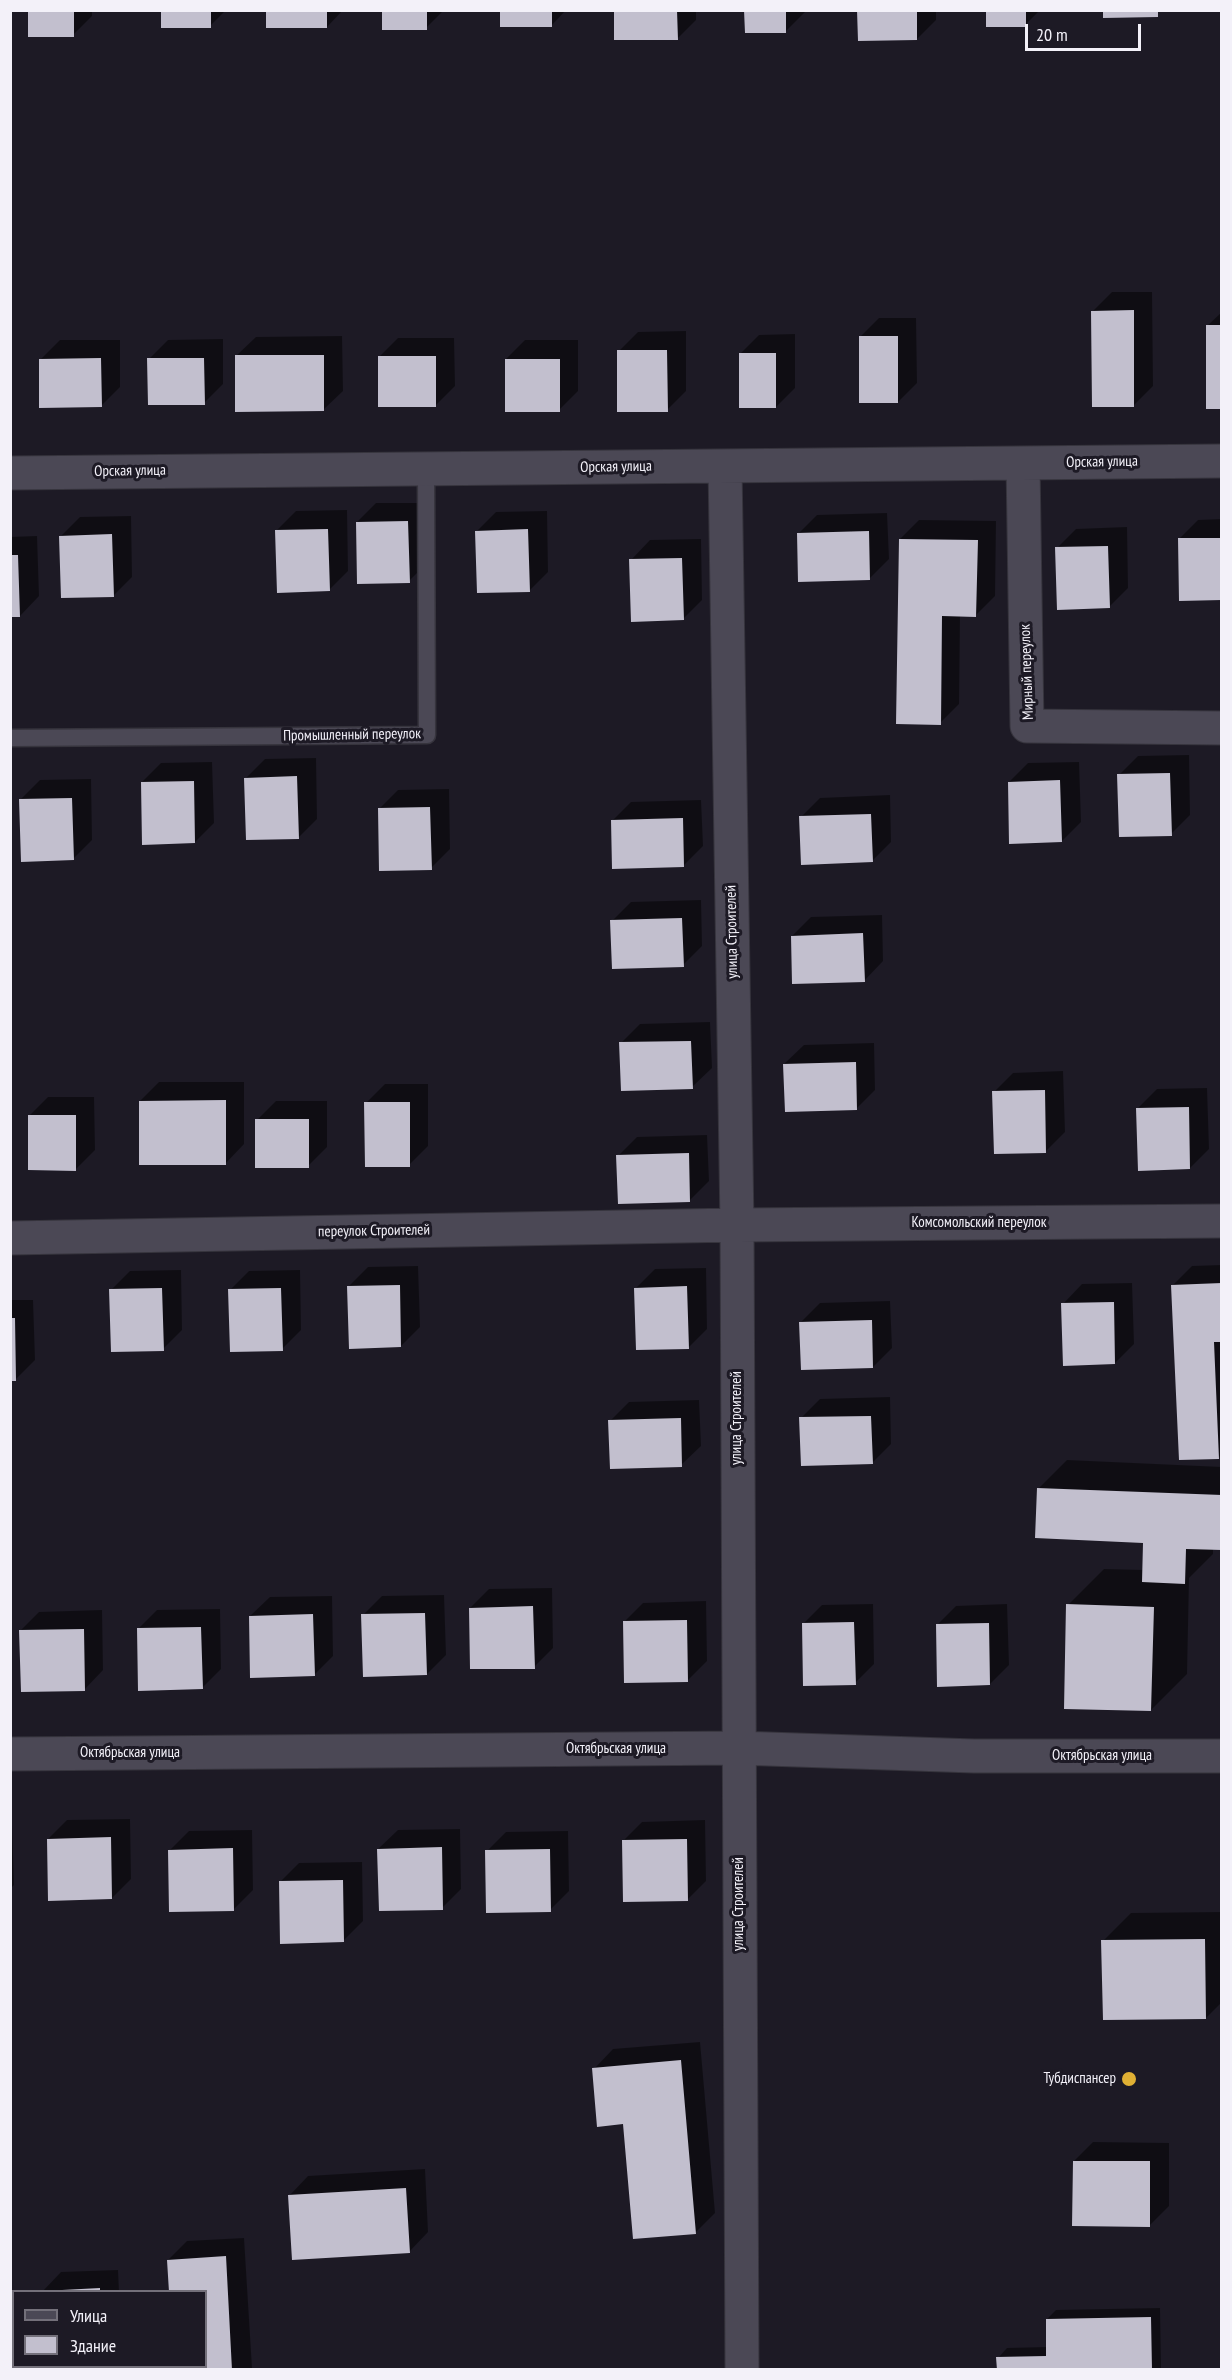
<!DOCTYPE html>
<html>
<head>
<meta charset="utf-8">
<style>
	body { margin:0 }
	#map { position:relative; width:1232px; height:2380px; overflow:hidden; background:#1d1a25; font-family:"PT Sans Narrow",sans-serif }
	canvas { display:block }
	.frame { position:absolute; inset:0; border:12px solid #f3f1f9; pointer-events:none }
	.legend { position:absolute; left:12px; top:2290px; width:195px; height:78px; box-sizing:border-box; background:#1d1a25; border:2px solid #73707a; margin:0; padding:8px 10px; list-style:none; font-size:18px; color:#f3f1f9 }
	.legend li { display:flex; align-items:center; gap:12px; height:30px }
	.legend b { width:30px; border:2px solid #73707a }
	.scale { position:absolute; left:1025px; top:24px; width:116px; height:27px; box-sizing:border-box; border:3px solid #f3f1f9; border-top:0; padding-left:8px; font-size:18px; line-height:21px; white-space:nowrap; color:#f3f1f9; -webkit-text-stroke:4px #1d1a25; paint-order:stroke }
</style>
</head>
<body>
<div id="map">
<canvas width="1232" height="2380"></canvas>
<div class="frame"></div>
<ul class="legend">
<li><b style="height:8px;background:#4b4855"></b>Улица</li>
<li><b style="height:16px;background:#c2bfce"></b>Здание</li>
</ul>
<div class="scale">20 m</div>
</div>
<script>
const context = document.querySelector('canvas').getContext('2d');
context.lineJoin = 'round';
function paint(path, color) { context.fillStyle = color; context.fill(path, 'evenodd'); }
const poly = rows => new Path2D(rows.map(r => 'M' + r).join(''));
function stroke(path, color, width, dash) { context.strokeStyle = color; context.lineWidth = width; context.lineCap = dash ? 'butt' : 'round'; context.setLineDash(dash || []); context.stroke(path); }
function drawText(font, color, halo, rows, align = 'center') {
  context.font = font + ' "PT Sans Narrow",sans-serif'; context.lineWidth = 6; context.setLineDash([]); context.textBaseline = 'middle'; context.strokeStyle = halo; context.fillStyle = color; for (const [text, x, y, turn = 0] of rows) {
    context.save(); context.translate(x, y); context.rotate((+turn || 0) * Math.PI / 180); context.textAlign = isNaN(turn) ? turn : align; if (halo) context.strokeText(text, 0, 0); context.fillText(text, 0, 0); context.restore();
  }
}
paint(poly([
	[30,10,92,10,92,16,73,35],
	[162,10,226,10,210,26],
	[267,10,343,10,327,27],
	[383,10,444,10,426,28],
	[501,10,566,10,551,26],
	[615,10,696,10,696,20,677,39],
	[746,10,805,10,805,12,786,31],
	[859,10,936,10,936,20,917,39],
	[987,10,1040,10,1025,25],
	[1112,292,1152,292,1153,386,1134,405,1093,311],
	[1222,312,1222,407,1207,326],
	[879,318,916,318,917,383,898,402,860,337],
	[686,331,686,391,667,410,619,351,638,332],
	[795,334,795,388,776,407,740,354,759,335],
	[342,336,343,391,323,410,236,356,256,337],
	[398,338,454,338,455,386,436,405,379,357],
	[223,339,223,384,204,403,149,359,168,340],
	[60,340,120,340,120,387,101,406,41,359],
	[525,340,578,340,578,391,559,410,506,359],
	[376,503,427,503,428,562,409,581,357,522],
	[347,510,348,571,329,590,277,530,296,511],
	[547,511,548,572,529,591,477,531,496,512],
	[887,513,889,559,870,578,798,534,817,515],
	[131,516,132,577,113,596,61,536,80,517],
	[1222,519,1222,598,1179,539,1198,520],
	[919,520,996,521,995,596,976,615,960,615,959,704,940,723,900,539],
	[1127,527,1128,588,1109,607,1057,548,1076,529],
	[37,536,39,596,20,616,10,616,10,537],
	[701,539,702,600,683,619,631,560,650,540],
	[1189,755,1190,815,1171,834,1119,775,1138,756],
	[316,758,317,819,298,838,246,778,265,759],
	[212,762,214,823,195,842,142,782,161,763],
	[1079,762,1081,822,1062,841,1009,782,1028,763],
	[91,779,92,840,73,859,21,799,40,780],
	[449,789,450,849,431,868,379,809,398,790],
	[890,795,891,842,872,861,801,817,820,798],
	[701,800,703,846,684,865,612,821,631,802],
	[701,900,702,946,683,965,612,921,631,902],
	[882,915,883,961,864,981,792,936,811,917],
	[710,1022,712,1068,692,1087,621,1043,640,1024],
	[874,1043,875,1090,856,1109,784,1064,804,1045],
	[1063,1071,1065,1132,1046,1151,994,1092,1013,1073],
	[159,1082,244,1082,244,1144,225,1164,140,1101],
	[385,1084,428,1084,428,1146,409,1165,366,1103],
	[1207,1088,1209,1149,1190,1168,1137,1109,1157,1089],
	[48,1097,94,1097,95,1150,76,1169,29,1116],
	[276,1101,327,1101,327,1147,308,1166,257,1120],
	[707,1135,709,1181,690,1200,618,1156,637,1137],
	[1222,1265,1222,1455,1219,1457,1173,1285,1192,1266],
	[418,1266,420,1327,401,1346,349,1286,368,1267],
	[706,1268,707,1329,688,1348,636,1288,655,1269],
	[181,1270,182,1330,163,1349,111,1290,130,1271],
	[300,1270,301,1330,282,1349,230,1290,249,1271],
	[1132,1283,1134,1344,1115,1363,1063,1304,1082,1284],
	[10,1300,33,1300,35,1360,16,1379,10,1379],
	[890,1301,892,1348,873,1367,801,1322,820,1303],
	[890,1397,891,1444,872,1463,801,1418,820,1399],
	[699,1400,701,1446,681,1465,610,1421,629,1402],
	[1067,1460,1222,1467,1222,1549,1213,1548,1213,1554,1189,1578,1187,1674,1151,1710,1068,1605,1104,1569,1144,1570,1145,1542,1039,1488],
	[552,1588,553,1648,534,1667,470,1608,489,1589],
	[444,1595,446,1655,427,1674,363,1615,382,1596],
	[332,1596,333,1656,314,1675,250,1616,270,1597],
	[706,1601,707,1661,688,1680,624,1622,643,1603],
	[873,1604,874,1664,855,1683,803,1624,822,1605],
	[1007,1604,1009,1665,990,1684,937,1625,956,1606],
	[220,1609,221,1669,202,1688,138,1629,157,1610],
	[102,1610,103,1670,84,1690,20,1631,39,1612],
	[130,1819,131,1879,112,1898,48,1839,67,1820],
	[705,1820,706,1881,687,1900,623,1841,642,1822],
	[10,1826,12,1826,14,1885,10,1889],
	[460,1829,461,1889,442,1908,378,1849,398,1830],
	[252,1830,253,1890,234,1909,170,1850,189,1831],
	[568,1831,569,1891,550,1910,487,1851,506,1832],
	[362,1862,363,1921,344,1940,280,1882,299,1863],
	[1222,1912,1222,2002,1206,2018,1103,1941,1131,1913],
	[700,2042,715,2213,696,2232,624,2123,594,2069,613,2049],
	[1093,2142,1169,2143,1169,2206,1150,2225,1074,2161],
	[425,2169,428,2232,409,2252,289,2196,308,2176],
	[244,2238,252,2368,250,2370,175,2370,206,2366,206,2292,168,2260,187,2241],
	[118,2270,119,2292,42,2292,61,2272],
	[1160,2308,1161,2370,998,2370,998,2358,1007,2348,1047,2347,1047,2319,1056,2310],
	[45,2366,117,2366,114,2370,45,2370]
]), '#0007');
paint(poly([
	[28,10,74,10,74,37,28,37],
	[161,10,211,10,211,28,161,28],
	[266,10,327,10,327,28,266,28],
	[382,10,427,10,427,30,382,30],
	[500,10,552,10,552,27,500,27],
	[614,10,677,10,678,40,614,40],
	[744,10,786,10,786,33,745,33],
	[857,10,917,10,917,40,858,41],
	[986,10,1026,10,1026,27,986,27],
	[1103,10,1158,10,1158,17,1103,18],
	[1134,310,1134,407,1092,407,1091,311],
	[1206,325,1222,325,1222,409,1206,409],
	[859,336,898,336,898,403,859,403],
	[617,350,667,350,668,412,617,412],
	[739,353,776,353,776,408,739,408],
	[235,355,324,355,324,411,235,412],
	[378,356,436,356,436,407,378,407],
	[101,358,102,407,39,408,39,359],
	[147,358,204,358,205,405,148,405],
	[505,359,560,359,560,412,505,412],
	[408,521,410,583,357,584,356,522],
	[328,529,330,591,277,593,275,530],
	[528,529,530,592,477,593,475,531],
	[869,531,870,580,798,582,797,533],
	[112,534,114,597,61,598,59,536],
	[1178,538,1222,538,1222,600,1179,601],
	[899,539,978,540,976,617,942,616,941,725,896,724],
	[1108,546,1110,608,1057,610,1055,547],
	[10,555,18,555,20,617,10,617],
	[682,558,684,620,631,622,629,559],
	[1170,773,1172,836,1119,837,1117,774],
	[297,776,299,839,246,840,244,778],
	[1060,780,1062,842,1009,844,1008,782],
	[194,781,195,843,142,845,141,782],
	[72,798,74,860,21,862,19,799],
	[430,807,432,870,379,871,378,808],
	[871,814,873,862,801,865,799,816],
	[683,818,684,867,612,869,611,820],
	[682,918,684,967,612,969,610,920],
	[863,933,865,982,792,984,791,936],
	[691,1041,693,1089,621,1091,619,1042],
	[856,1062,857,1110,785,1112,783,1064],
	[1045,1090,1046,1153,994,1154,992,1091],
	[226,1100,226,1165,139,1165,139,1101],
	[364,1102,410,1102,410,1167,365,1167],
	[1189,1107,1190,1169,1138,1171,1136,1108],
	[28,1115,76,1115,76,1171,28,1170],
	[255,1119,309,1119,309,1168,255,1168],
	[689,1153,690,1202,618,1204,616,1155],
	[1222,1283,1222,1342,1214,1342,1219,1459,1179,1460,1171,1285],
	[400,1285,401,1347,349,1349,347,1286],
	[687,1286,689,1349,636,1350,634,1288],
	[162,1288,164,1351,111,1352,109,1289],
	[281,1288,283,1351,230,1352,228,1289],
	[1114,1302,1115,1364,1063,1366,1061,1303],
	[10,1318,15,1318,16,1381,10,1381],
	[872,1320,873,1368,801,1370,799,1322],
	[871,1416,873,1464,801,1466,799,1417],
	[681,1418,682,1467,610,1469,608,1420],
	[1037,1488,1222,1495,1222,1550,1186,1549,1185,1584,1142,1582,1143,1543,1035,1538],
	[1066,1604,1154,1607,1151,1711,1064,1709],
	[533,1606,535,1669,470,1669,469,1608],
	[425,1613,427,1675,363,1677,361,1614],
	[313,1614,315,1676,250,1678,249,1616],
	[687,1620,688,1682,624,1683,623,1621],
	[854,1622,856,1685,803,1686,802,1623],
	[989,1623,990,1685,937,1687,936,1624],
	[201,1627,203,1689,138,1691,137,1628],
	[84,1629,85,1691,21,1692,19,1630],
	[111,1837,112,1899,48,1901,47,1839],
	[687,1839,688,1901,623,1902,622,1840],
	[442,1847,443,1910,379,1911,377,1849],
	[233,1848,234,1911,169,1912,168,1850],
	[550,1849,551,1912,486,1913,485,1850],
	[343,1880,344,1942,280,1944,279,1881],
	[1205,1939,1206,2019,1103,2020,1101,1940],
	[681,2060,696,2234,633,2239,623,2124,597,2127,592,2068],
	[1073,2161,1150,2161,1150,2227,1072,2226],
	[406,2188,410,2253,292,2260,288,2195],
	[226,2256,232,2370,173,2370,173,2366,206,2366,206,2292,169,2292,167,2260],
	[100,2288,100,2292,62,2292,62,2290],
	[1151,2317,1152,2370,997,2370,996,2357,1046,2356,1046,2319],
	[43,2366,102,2366,103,2370,44,2370]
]), '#c2bfce');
const service = poly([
	[10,738,427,735,426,468]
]);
const minor = poly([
	[1023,463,1027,726,1222,728],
	[725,466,737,1225,742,2370],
	[10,473,1222,461],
	[10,1238,737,1225,1222,1221],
	[10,1754,738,1748,974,1756,1222,1756]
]);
stroke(service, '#36343d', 19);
stroke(minor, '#36343d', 35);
stroke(service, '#4b4855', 16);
stroke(minor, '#4b4855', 33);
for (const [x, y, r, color] of [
	[1129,2079,8,"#e0b034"]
]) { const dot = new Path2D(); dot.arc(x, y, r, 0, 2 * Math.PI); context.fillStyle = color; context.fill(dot); stroke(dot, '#1d1a25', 2); }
drawText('15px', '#f3f1f9', '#1d1a25', [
	["Орская улица",1102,462,-1],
	["Орская улица",616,467,-1],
	["Орская улица",130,471,-1],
	["Мирный переулок",1027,672,-92],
	["Промышленный переулок",352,735,-1],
	["улица Строителей",732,932,-91],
	["Комсомольский переулок",979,1223],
	["переулок Строителей",374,1231,-1],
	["улица Строителей",737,1418,-90],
	["Октябрьская улица",616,1749],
	["Октябрьская улица",130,1753],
	["Октябрьская улица",1102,1756],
	["улица Строителей",739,1904,-90]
]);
drawText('15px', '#f3f1f9', '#1d1a25', [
	["Тубдиспансер",1116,2079]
], 'right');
</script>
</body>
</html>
